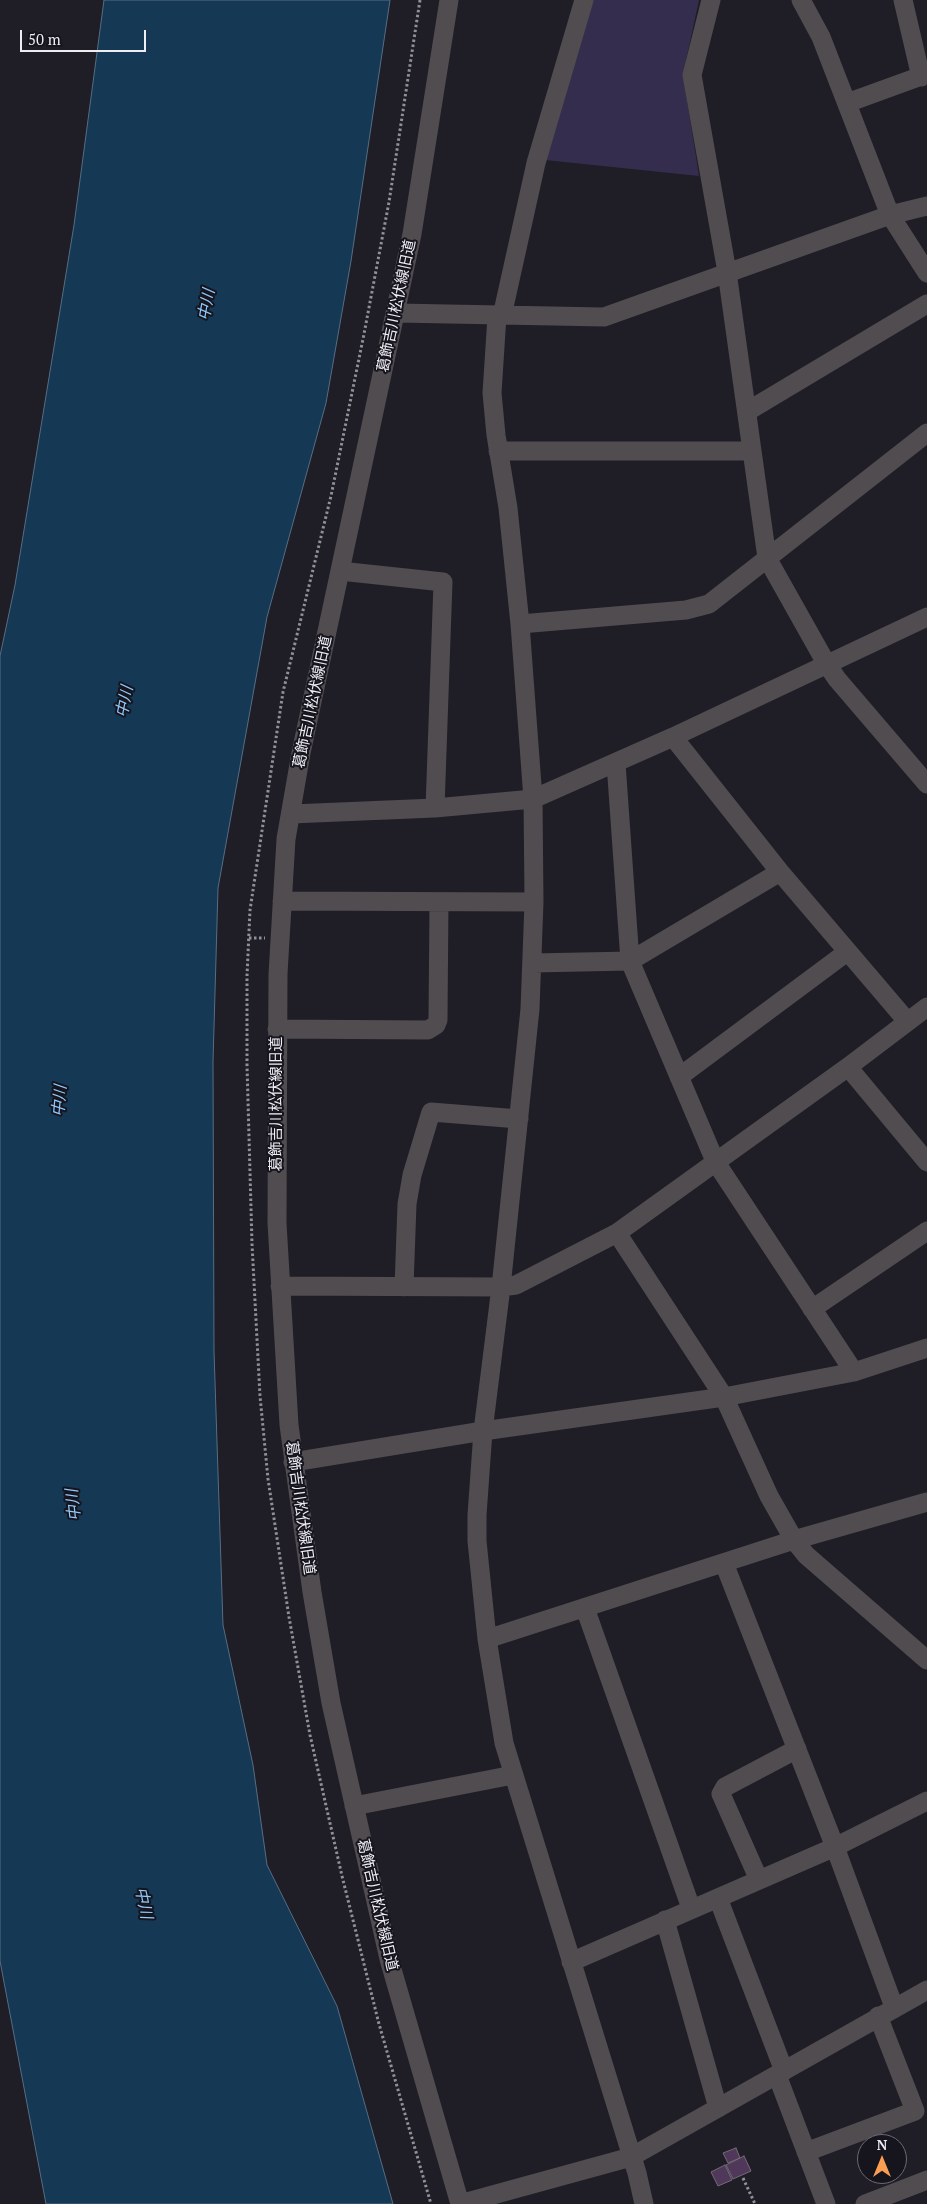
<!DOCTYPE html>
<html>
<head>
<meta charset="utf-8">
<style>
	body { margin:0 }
	#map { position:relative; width:927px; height:2204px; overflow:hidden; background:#1f1d26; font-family:"PT Serif",serif }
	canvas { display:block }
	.north { position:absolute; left:857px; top:2134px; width:50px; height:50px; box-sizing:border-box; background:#16141d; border:1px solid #6c6b73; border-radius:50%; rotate:0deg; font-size:14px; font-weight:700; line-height:20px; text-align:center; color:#eeedf3 }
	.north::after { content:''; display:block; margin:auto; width:18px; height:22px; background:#fb9e51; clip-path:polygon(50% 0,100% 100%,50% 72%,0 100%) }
	.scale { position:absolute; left:20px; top:30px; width:126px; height:22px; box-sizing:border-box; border:2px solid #eeedf3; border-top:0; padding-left:6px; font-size:15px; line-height:18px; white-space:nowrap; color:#eeedf3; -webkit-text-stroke:4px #16141d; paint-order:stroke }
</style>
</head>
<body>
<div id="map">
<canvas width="927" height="2204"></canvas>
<div class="north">N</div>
<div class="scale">50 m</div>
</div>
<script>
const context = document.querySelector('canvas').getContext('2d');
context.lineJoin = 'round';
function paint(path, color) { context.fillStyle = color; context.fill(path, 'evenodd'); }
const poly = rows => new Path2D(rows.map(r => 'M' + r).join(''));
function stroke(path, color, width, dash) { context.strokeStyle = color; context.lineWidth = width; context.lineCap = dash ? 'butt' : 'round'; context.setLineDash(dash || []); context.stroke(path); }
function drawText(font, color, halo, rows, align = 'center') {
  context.font = font + ' "PT Serif","Noto Sans JP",serif'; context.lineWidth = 4; context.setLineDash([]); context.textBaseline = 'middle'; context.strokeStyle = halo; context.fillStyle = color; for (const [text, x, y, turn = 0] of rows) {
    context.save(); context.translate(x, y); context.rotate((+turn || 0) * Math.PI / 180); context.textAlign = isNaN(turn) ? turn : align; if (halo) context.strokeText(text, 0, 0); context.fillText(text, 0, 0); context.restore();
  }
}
paint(poly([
	[591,0,699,0,683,74,699,176,545,160]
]), '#352d4d');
const water = poly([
	[104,0,390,0,351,261,326,403,267,617,218,888,213,1062,214,1351,223,1625,253,1765,267,1865,337,2006,393,2204,46,2204,0,1961,0,656,15,585,74,225,104,0]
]);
paint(water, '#153854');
stroke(water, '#566e84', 1);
const building = poly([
	[736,2148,740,2158,728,2163,723,2153,736,2148],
	[744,2156,751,2171,733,2179,726,2165,744,2156],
	[725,2165,732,2180,718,2186,711,2172,725,2165]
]);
paint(building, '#50385b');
stroke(building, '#736c76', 1);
stroke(poly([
	[420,0,389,202,364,334,331,496,283,692,250,910,247,976,247,1065,252,1244,260,1396,268,1479,289,1617,310,1735,342,1876,379,2024,431,2204],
	[249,938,265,938],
	[743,2178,755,2204]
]), '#918f97', 3, [2.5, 2.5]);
stroke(poly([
	[449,0,412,234,301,753,286,839,278,974,277,1223,289,1425,312,1592,331,1703,389,1959,460,2204],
	[711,0,692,75,727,272,767,558,826,663,837,679,927,784],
	[801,0,821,37,890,215,927,273],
	[903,0,921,77],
	[847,103,927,74],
	[397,313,604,317,890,215,927,206],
	[497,316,492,393,496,435,508,508,520,624,533,799,534,902,530,1009,501,1287,483,1431,477,1515,477,1541,487,1639,504,1743,637,2173,644,2204],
	[502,316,536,163,584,0],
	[748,411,927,304],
	[498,451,751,451],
	[340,571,443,582,435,808],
	[520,624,686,610,709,604,927,433],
	[673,737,780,872,907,1021],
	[616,763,630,961,715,1161,854,1372],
	[291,814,435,808,533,799,673,737,927,617],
	[282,901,534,902],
	[533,963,630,961,780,872],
	[277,1029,428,1030,436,1025,438,1020,439,902],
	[848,1067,927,1162],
	[679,1077,847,952],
	[617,1233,724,1397,769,1496,794,1540,806,1555,927,1660],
	[280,1286,501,1287,516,1285,617,1233,848,1067,927,1007],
	[404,1287,407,1204,412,1175,431,1112,519,1119],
	[812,1309,927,1231],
	[293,1462,483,1431,724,1397,854,1372,927,1348],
	[724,1563,835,1847,894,2007],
	[585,1608,691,1908],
	[487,1639,794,1540,927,1502],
	[354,1806,513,1775],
	[759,1880,721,1794,725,1787,797,1749],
	[718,1898,784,2071],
	[665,1920,718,2108],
	[571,1962,835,1847,927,1801],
	[777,2075,826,2204],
	[806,2152,915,2111,878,2016],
	[460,2204,631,2157,927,1990],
	[865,2204,927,2180]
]), '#504c50', 19);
drawText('15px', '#eeedf3', '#16141d', [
	["葛飾吉川松伏線旧道",397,306,-78],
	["葛飾吉川松伏線旧道",313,702,-78],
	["葛飾吉川松伏線旧道",277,1104,-90],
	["葛飾吉川松伏線旧道",300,1508,82],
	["葛飾吉川松伏線旧道",377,1905,77]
]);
drawText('italic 16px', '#8fc9fd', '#16141d', [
	["中川",207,305,-80],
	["中川",125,702,-79],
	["中川",60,1101,-85],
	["中川",74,1505,-96],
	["中川",143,1903,78]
]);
</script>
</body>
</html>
